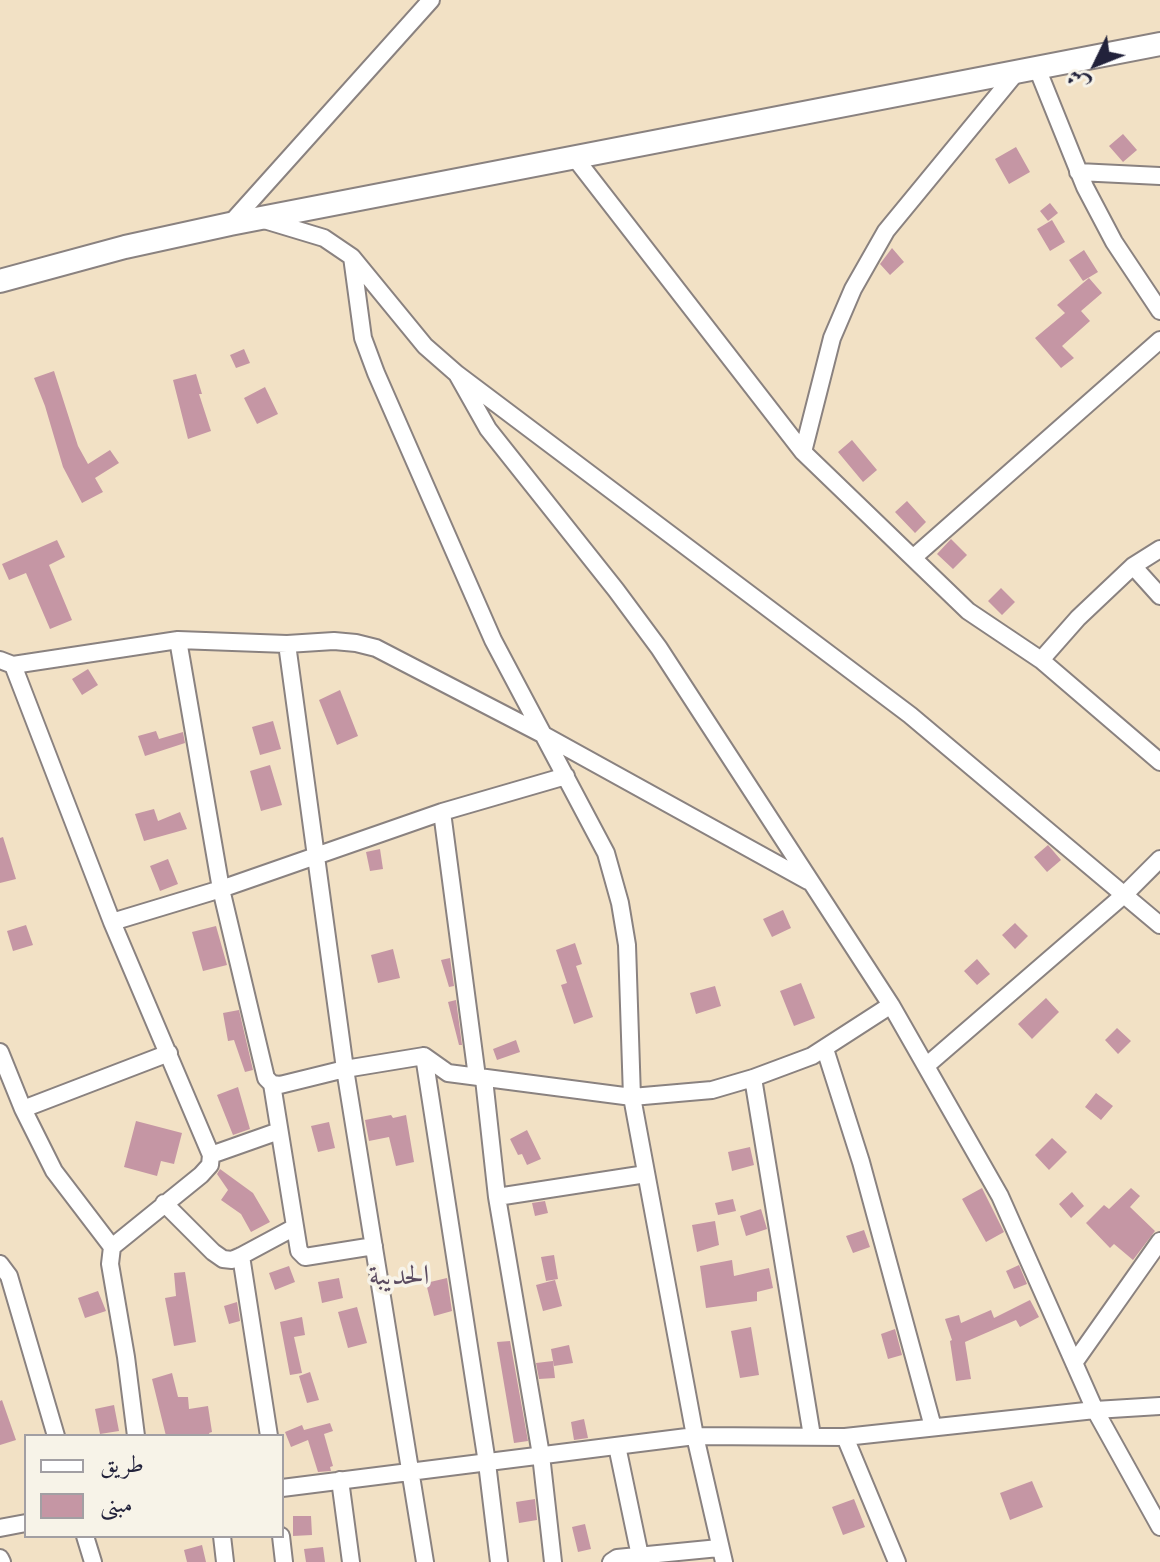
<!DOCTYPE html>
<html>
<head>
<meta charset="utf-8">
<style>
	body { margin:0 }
	#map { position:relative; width:1160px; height:1562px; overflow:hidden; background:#f2e1c5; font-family:"IM FELL French Canon",Amiri,serif }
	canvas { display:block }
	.legend { position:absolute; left:24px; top:1434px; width:260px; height:104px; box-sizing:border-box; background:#f7f3e8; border:2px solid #a29fa3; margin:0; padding:10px 14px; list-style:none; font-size:24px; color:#22223b }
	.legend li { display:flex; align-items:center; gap:16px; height:40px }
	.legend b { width:40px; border:2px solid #a29fa3 }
	.north { position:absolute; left:1056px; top:24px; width:80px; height:80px; -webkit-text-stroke:6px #f7f3e8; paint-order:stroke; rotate:227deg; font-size:22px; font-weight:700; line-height:32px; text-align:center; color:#22223b }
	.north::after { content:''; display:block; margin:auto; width:28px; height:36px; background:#22223b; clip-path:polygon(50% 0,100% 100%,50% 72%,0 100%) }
</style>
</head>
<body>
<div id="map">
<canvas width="1160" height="1562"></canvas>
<ul class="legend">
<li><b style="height:10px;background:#fff"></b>طريق</li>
<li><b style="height:22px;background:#c596a4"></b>مبنى</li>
</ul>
<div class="north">ش</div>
</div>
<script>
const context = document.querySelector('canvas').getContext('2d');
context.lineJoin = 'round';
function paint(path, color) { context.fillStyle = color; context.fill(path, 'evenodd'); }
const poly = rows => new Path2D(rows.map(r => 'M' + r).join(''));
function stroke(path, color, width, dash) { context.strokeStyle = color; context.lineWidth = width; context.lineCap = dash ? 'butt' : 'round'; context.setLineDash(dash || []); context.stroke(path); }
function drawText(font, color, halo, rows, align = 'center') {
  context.font = font + ' "IM FELL French Canon",Amiri,serif'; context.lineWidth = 7; context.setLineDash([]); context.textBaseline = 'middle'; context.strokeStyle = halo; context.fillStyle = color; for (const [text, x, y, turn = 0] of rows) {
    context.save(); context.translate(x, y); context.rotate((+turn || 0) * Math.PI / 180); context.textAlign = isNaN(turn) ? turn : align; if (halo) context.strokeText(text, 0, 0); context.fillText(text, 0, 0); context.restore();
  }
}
paint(poly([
	[1123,134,1137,150,1123,162,1109,146],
	[1016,147,1030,172,1009,184,995,159],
	[1050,203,1058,213,1048,221,1040,211],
	[1052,220,1065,242,1050,251,1037,229],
	[892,248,904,262,890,275,880,264],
	[1084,250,1098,272,1083,281,1069,260],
	[1089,278,1102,293,1081,311,1090,321,1062,346,1074,358,1061,368,1035,338,1065,313,1057,305],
	[244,349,250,363,236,368,230,355],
	[54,371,78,446,88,464,110,450,119,463,95,478,103,492,82,503,63,467,45,406,34,378],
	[196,374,202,394,199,394,211,431,188,439,173,380],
	[265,387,278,414,257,424,244,398],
	[852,440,877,470,863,482,838,452],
	[907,501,926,522,915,533,895,512],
	[951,539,967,555,953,569,937,554],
	[57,540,65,557,49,565,72,620,50,629,26,573,9,580,2,564],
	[1001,588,1015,602,1002,615,988,601],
	[88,669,98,685,82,695,72,679],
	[340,690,358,736,337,745,319,700],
	[273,721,281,749,260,755,252,727],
	[156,731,159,739,183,732,185,743,145,756,138,736],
	[270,765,282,805,261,811,250,771],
	[154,809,158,821,180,812,187,829,144,841,135,814],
	[3,837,16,879,0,883,0,838],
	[1048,845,1061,860,1047,872,1034,857],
	[380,849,383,869,370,871,366,852],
	[168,859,178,884,160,891,150,866],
	[783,910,791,928,772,937,763,919],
	[1015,923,1028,936,1015,949,1002,935],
	[26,925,33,945,13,951,7,931],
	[216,926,227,965,203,971,192,932],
	[575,943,582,964,576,966,593,1017,574,1024,561,985,567,983,556,950],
	[393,949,400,978,378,983,371,955],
	[450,958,454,986,449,987,441,960],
	[977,959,990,974,977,985,964,971],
	[801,983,815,1018,794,1026,780,991],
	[715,986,721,1006,696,1014,690,993],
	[1046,998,1059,1012,1032,1039,1018,1024],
	[456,1000,462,1045,459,1045,448,1002],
	[239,1010,253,1070,245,1072,234,1040,228,1041,223,1013],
	[1117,1028,1131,1041,1118,1054,1105,1040],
	[516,1040,520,1052,497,1060,493,1049],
	[238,1087,250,1129,233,1135,217,1095],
	[1096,1093,1113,1106,1101,1120,1085,1107],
	[391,1115,393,1118,406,1115,414,1162,396,1166,389,1137,369,1141,365,1120],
	[136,1121,182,1133,174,1164,161,1161,157,1176,124,1167],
	[329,1122,335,1148,318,1152,311,1126],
	[527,1130,541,1159,527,1165,522,1154,518,1155,510,1139],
	[1052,1138,1067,1152,1049,1170,1035,1155],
	[750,1147,754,1165,732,1171,728,1152],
	[220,1169,253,1193,270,1222,251,1232,241,1214,221,1200,228,1190,217,1174],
	[982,1188,1004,1232,986,1242,962,1199],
	[1131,1188,1140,1196,1130,1207,1155,1231,1133,1260,1114,1244,1110,1248,1086,1223,1104,1205,1109,1209],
	[1072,1192,1084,1206,1071,1218,1059,1204],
	[733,1199,736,1211,718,1215,715,1203],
	[545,1201,548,1213,535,1216,532,1203],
	[761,1209,767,1229,746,1236,740,1216],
	[715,1221,719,1245,697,1252,692,1225],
	[864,1230,870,1247,853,1253,846,1236],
	[554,1255,558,1279,546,1281,541,1257],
	[732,1260,734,1276,769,1268,773,1288,757,1292,757,1301,706,1308,700,1266],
	[1019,1265,1027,1284,1014,1289,1006,1271],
	[289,1266,295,1282,275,1290,269,1273],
	[185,1272,196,1342,174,1346,165,1298,176,1296,174,1273],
	[339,1278,343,1298,322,1303,318,1282],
	[447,1278,452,1311,434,1316,426,1283],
	[555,1280,562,1306,543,1311,536,1285],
	[98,1291,106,1311,85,1318,78,1298],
	[1030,1300,1039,1317,1020,1327,1016,1320,965,1342,971,1379,956,1381,950,1341,952,1340,945,1319,959,1315,961,1323,991,1310,994,1318],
	[237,1302,240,1321,229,1324,224,1306],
	[357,1307,367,1343,348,1348,338,1312],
	[302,1317,305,1335,294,1337,302,1373,290,1375,280,1322],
	[751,1327,759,1375,740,1378,731,1331],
	[895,1329,902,1355,888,1359,881,1334],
	[510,1341,528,1441,514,1443,497,1342],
	[569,1345,573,1363,554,1366,551,1349],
	[553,1361,555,1378,539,1379,536,1363],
	[310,1372,319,1400,307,1403,299,1376],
	[172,1373,178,1397,188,1397,189,1409,208,1406,212,1432,209,1433,210,1436,166,1436,152,1379],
	[2,1400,16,1440,0,1445,0,1401],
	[114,1405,119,1431,100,1434,95,1409],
	[584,1419,588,1438,574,1440,571,1422],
	[330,1423,333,1431,324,1434,333,1466,330,1467,331,1471,318,1472,308,1440,291,1447,285,1432,302,1425,304,1430],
	[1032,1481,1043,1507,1010,1520,1000,1493],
	[535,1499,537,1520,519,1523,516,1502],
	[854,1499,865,1527,843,1535,832,1507],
	[293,1516,311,1516,312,1535,293,1536],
	[585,1524,591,1549,578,1552,572,1527],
	[202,1545,206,1562,187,1562,184,1550],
	[323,1547,325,1562,306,1562,304,1549]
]), '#c596a4');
const street = poly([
	[1037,68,1085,187,1114,242,1160,311],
	[575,158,803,452,968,611,1041,660,1160,762],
	[1078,172,1160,176],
	[261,219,324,238,352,257,425,346,457,374,910,715,1160,925],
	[230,224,431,0],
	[352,257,363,338,376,373,493,640,606,853,620,903,627,945,632,1097,695,1436,724,1562],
	[457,374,488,429,616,590,659,648,891,1005,1000,1196,1095,1410,1160,1527],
	[803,452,832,338,853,289,886,231,1016,73],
	[914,557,1160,340],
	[1133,566,1160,596],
	[178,640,221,889,266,1078,272,1084,299,1251,305,1257,374,1246],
	[287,644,345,1069,425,1562],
	[0,660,13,665,178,640,287,644,334,641,356,643,376,648,542,734,808,881],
	[1041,660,1078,618,1133,566,1160,549],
	[13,665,112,922,211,1155,210,1165,201,1175,112,1247,110,1264,126,1357,136,1436],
	[442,812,477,1077],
	[112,922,221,889,442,812,566,776],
	[825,1049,861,1162,933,1427],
	[0,1052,23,1109,54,1171,112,1247],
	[424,1056,487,1463,499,1562],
	[926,1066,1125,894,1160,859],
	[753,1078,812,1436],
	[484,1079,497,1197,541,1455,553,1562],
	[272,1084,280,1085,345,1069,424,1056,448,1073,632,1097,712,1090,753,1078,812,1056,891,1005],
	[23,1109,169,1053],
	[211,1155,279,1131],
	[497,1197,646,1174],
	[164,1203,213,1252,223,1259,232,1260,241,1256,295,1227],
	[241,1256,269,1436],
	[0,1264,9,1276,56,1436],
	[1074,1363,1160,1241],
	[845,1437,897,1562],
	[617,1446,640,1556],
	[340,1480,351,1562],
	[282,1488,695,1436,845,1437,1095,1410,1160,1406],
	[0,1528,26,1523],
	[85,1536,93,1562],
	[222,1536,225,1562],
	[281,1536,284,1562],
	[0,1558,2,1562],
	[611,1562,617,1558,719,1548]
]);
const secondary = poly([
	[0,281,125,247,230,224,1160,44]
]);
stroke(street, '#8a8280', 20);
stroke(secondary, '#8a8280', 26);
stroke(street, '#fff', 16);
stroke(secondary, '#fff', 22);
drawText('28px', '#5b4b60', '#f7f3e8', [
	["الحديبة",399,1277]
]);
</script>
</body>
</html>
